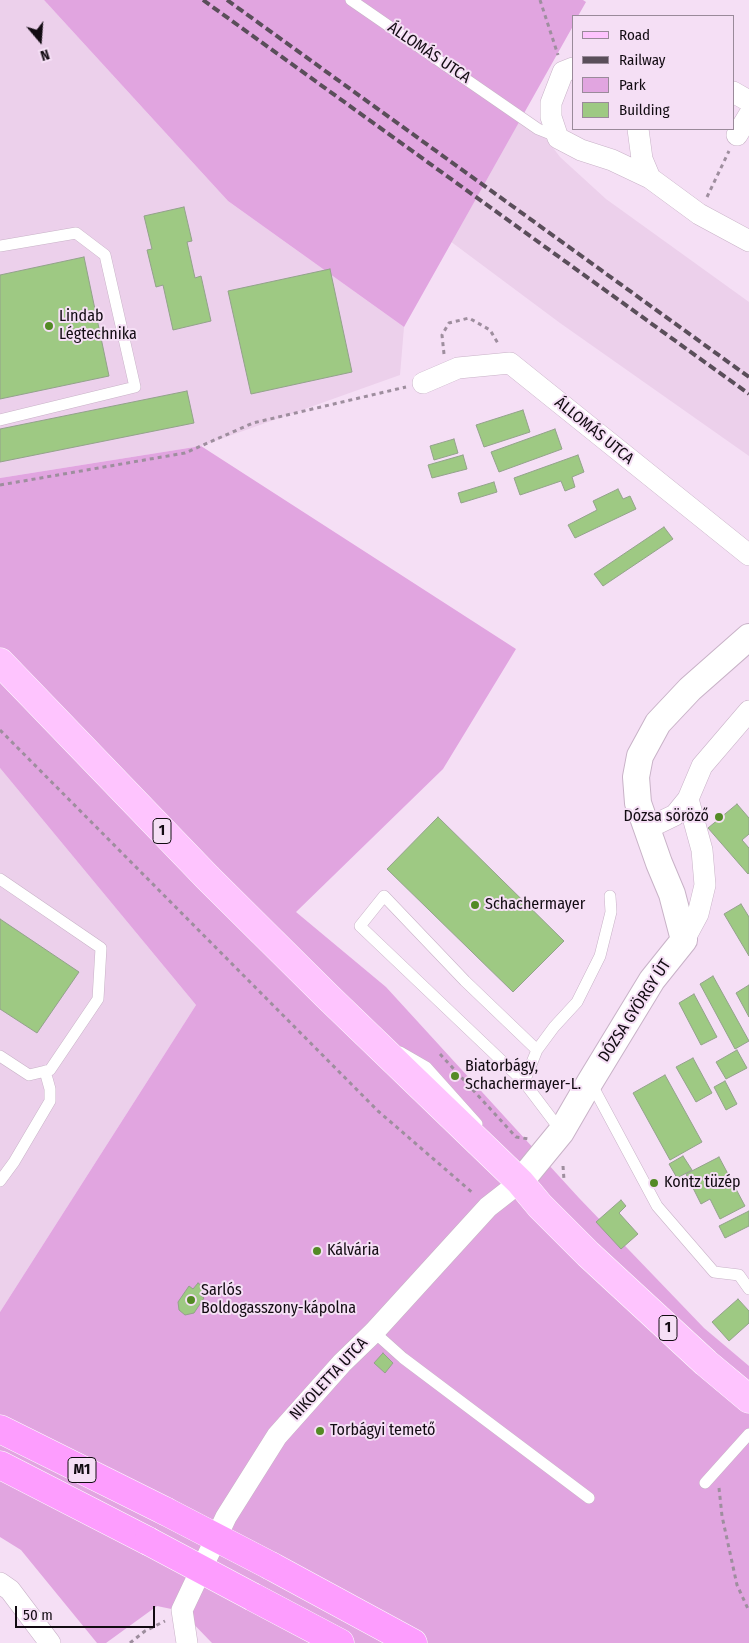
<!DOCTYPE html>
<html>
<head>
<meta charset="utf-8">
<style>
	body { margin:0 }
	#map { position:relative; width:749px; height:1643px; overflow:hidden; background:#f5dff5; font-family:"Fira Sans Condensed",sans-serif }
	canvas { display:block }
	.legend { position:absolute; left:572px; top:15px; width:162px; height:115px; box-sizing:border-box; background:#f5dff5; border:1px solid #9a8a9a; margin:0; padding:6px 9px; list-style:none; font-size:15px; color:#120b12 }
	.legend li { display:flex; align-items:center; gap:10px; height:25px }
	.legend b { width:25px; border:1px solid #9a8a9a }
	.north { position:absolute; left:15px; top:15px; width:50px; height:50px; -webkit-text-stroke:4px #f5dff5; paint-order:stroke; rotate:162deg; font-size:14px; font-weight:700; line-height:20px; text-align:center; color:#120b12 }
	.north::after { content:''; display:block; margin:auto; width:18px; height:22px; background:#120b12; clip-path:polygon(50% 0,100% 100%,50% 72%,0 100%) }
	.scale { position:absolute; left:15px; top:1606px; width:140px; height:22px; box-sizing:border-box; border:2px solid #120b12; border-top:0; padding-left:6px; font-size:15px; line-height:18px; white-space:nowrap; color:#120b12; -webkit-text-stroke:4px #f5dff5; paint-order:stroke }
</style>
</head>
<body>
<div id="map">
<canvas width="749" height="1643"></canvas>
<ul class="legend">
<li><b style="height:6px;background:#fec4fe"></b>Road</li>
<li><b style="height:6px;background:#5a4e5a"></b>Railway</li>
<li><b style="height:14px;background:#e1a5e0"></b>Park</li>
<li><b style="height:14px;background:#9ec983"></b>Building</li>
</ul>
<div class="north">N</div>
<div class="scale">50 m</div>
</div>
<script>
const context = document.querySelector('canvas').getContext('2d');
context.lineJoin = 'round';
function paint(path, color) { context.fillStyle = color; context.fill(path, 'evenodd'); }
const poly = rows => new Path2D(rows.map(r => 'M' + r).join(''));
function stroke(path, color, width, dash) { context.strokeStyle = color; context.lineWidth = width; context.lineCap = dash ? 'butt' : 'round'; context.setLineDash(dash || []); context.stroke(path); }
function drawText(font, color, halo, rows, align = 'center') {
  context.font = font + ' "Fira Sans Condensed",sans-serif'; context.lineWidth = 4; context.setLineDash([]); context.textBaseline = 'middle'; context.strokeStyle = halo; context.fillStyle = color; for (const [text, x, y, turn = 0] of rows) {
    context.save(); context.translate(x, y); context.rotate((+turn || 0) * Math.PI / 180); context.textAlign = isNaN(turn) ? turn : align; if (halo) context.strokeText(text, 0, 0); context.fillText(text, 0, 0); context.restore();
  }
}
paint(poly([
	[0,0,44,0,228,201,404,327,400,375,201,446,0,478],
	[351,0,538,128,560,157,606,199,749,302,749,456,560,323,344,162],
	[0,768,196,1005,0,1312]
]), '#ecd0eb');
paint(poly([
	[44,0,583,0,586,2,578,16,573,16,573,26,404,327,228,201],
	[201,446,516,649,443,769,296,912,386,987,579,1198,704,1328,749,1366,749,1643,212,1643,181,1611,157,1606,106,1643,97,1643,21,1550,0,1537,0,1312,196,1005,0,768,0,478]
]), '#e1a5e0');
const building = poly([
	[184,207,192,241,187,242,195,278,201,276,211,321,173,330,163,285,156,287,147,250,152,249,144,216,184,207],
	[84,257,109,376,0,399,0,275,84,257],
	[330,269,352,372,251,394,228,291,330,269],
	[187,391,194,423,0,462,0,429,187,391],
	[523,410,530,432,484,447,476,425,523,410],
	[555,429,562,449,499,472,491,452,555,429],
	[454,439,458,453,434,460,430,446,454,439],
	[463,455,467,469,432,478,428,465,463,455],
	[578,455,584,472,572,477,575,487,565,491,561,481,520,495,514,478,578,455],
	[494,482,497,492,461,503,458,493,494,482],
	[618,489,623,499,630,496,636,509,575,538,568,525,597,510,593,501,618,489],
	[664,527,673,539,603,586,594,574,664,527],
	[737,804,749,818,749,834,742,840,749,848,749,873,748,874,708,828,737,804],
	[438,817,564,941,513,992,387,869,438,817],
	[741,904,749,917,749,956,724,914,741,904],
	[0,919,79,972,37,1033,0,1009,0,919],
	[713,976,749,1041,735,1049,700,984,713,976],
	[749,985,749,1017,736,993,749,985],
	[694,994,717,1037,701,1045,679,1003,694,994],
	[737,1050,747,1068,726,1079,716,1062,737,1050],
	[693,1058,712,1093,696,1102,676,1067,693,1058],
	[665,1075,702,1142,670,1160,633,1093,665,1075],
	[725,1081,737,1104,726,1110,714,1087,725,1081],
	[683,1156,692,1170,677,1178,669,1164,683,1156],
	[719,1157,745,1206,720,1219,710,1199,701,1204,686,1174,719,1157],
	[621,1200,626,1206,619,1213,638,1234,621,1249,596,1222,621,1200],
	[749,1211,749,1226,725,1238,719,1226,749,1211],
	[198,1283,205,1288,200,1295,204,1298,194,1313,185,1315,179,1310,178,1302,189,1286,193,1289,198,1283],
	[738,1299,749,1311,749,1323,729,1341,712,1322,738,1299],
	[383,1353,393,1363,385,1373,374,1363,383,1353]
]);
paint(building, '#9ec983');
stroke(building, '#93a28b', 1);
const service = poly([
	[351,0,538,129,558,137],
	[0,246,76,233,105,255,135,387,0,420],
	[0,879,101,948,98,999,50,1070,29,1075,0,1056],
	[537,1050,465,981,384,896,360,926,524,1082,561,1131],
	[400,1052,426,1067,477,1124],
	[524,1082,537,1050,554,1027,577,1002,600,956,611,912,610,896],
	[591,1083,657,1206,714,1272,739,1275,749,1289],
	[0,1181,14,1162,50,1101,50,1089,45,1071],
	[374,1332,403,1358,589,1498],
	[705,1483,749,1434]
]);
const minor = poly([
	[573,68,563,72,551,103,551,117,558,138,581,150,612,160,650,178,699,214,749,241],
	[733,92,749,101],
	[638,129,642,159,650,178],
	[737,135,749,115],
	[423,383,458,368,510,363,749,555],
	[646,829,675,815,688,799,702,766,749,711],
	[684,940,698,914,705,885,702,850,688,799],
	[0,1583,10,1590,50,1643],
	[187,1643,182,1610,226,1517,277,1436,342,1363,374,1332,488,1207,520,1182]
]);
const tertiary = poly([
	[520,1182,561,1132,590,1082,652,980,684,940,672,894,659,863,638,803,636,777,640,756,658,723,690,689,749,637]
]);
const primary = poly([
	[0,662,208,878,327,996,520,1182,540,1206,588,1254,706,1363,749,1399]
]);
const motorway = poly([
	[0,1429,165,1511],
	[0,1465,148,1541],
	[271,1566,413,1643],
	[253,1597,340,1643]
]);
stroke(service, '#c8b2c7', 12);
stroke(minor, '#c8b2c7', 22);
stroke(tertiary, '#c8b2c7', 28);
stroke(primary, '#fff', 29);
stroke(motorway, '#fff', 29);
stroke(poly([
	[540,0,558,55],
	[707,197,729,151],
	[444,354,442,335,449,323,469,318,490,330,499,345],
	[0,485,185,453,253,423,406,387],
	[0,730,378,1111,474,1194],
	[440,1054,516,1137,529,1139],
	[563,1166,564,1180],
	[719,1488,722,1516,737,1585,749,1611],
	[130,1643,145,1631,165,1621]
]), '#9e8e9e', 3, [4, 4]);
stroke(service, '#fff', 11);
stroke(minor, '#fff', 21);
stroke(tertiary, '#fff', 26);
stroke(primary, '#fec4fe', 28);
stroke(motorway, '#fd9dfe', 28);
stroke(poly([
	[203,0,749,394],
	[227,0,749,377]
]), '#5a4e5a', 4, [8, 4]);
const motorwayBridge = poly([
	[165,1511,271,1566],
	[148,1541,253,1597]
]);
stroke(motorwayBridge, '#fff', 29, []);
stroke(motorwayBridge, '#fd9dfe', 28);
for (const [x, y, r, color] of [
	[49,326,5,"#538a25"],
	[719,817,5,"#538a25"],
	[475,905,5,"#538a25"],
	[455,1076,5,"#538a25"],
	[654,1183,5,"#538a25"],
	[317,1251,5,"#538a25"],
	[191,1300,5,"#538a25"],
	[320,1431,5,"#538a25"]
]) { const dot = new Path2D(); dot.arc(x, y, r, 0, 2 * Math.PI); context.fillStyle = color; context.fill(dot); stroke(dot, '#f5dff5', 2); }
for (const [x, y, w] of [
	[162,831,18],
	[668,1328,18],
	[82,1470,28]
]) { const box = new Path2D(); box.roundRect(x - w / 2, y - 12.5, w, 25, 4); context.fillStyle = '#f5dff5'; context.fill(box); stroke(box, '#120b12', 1); }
drawText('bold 15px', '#120b12', null, [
	["1",162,831],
	["1",668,1328],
	["M1",82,1470]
]);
drawText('16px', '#120b12', '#f5dff5', [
	["ÁLLOMÁS UTCA",429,53,34],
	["ÁLLOMÁS UTCA",594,431,39],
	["DÓZSA GYÖRGY ÚT",635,1011,-57],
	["NIKOLETTA UTCA",329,1379,-47]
]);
drawText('16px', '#120b12', '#f5dff5', [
	["Lindab",59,317],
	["Légtechnika",59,335],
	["Dózsa söröző",709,817,"right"],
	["Schachermayer",485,905],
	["Biatorbágy,",465,1067],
	["Schachermayer-L.",465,1085],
	["Kontz tüzép",664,1183],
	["Kálvária",327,1251],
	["Sarlós",201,1291],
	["Boldogasszony-kápolna",201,1309],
	["Torbágyi temető",330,1431]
], 'left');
</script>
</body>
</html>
